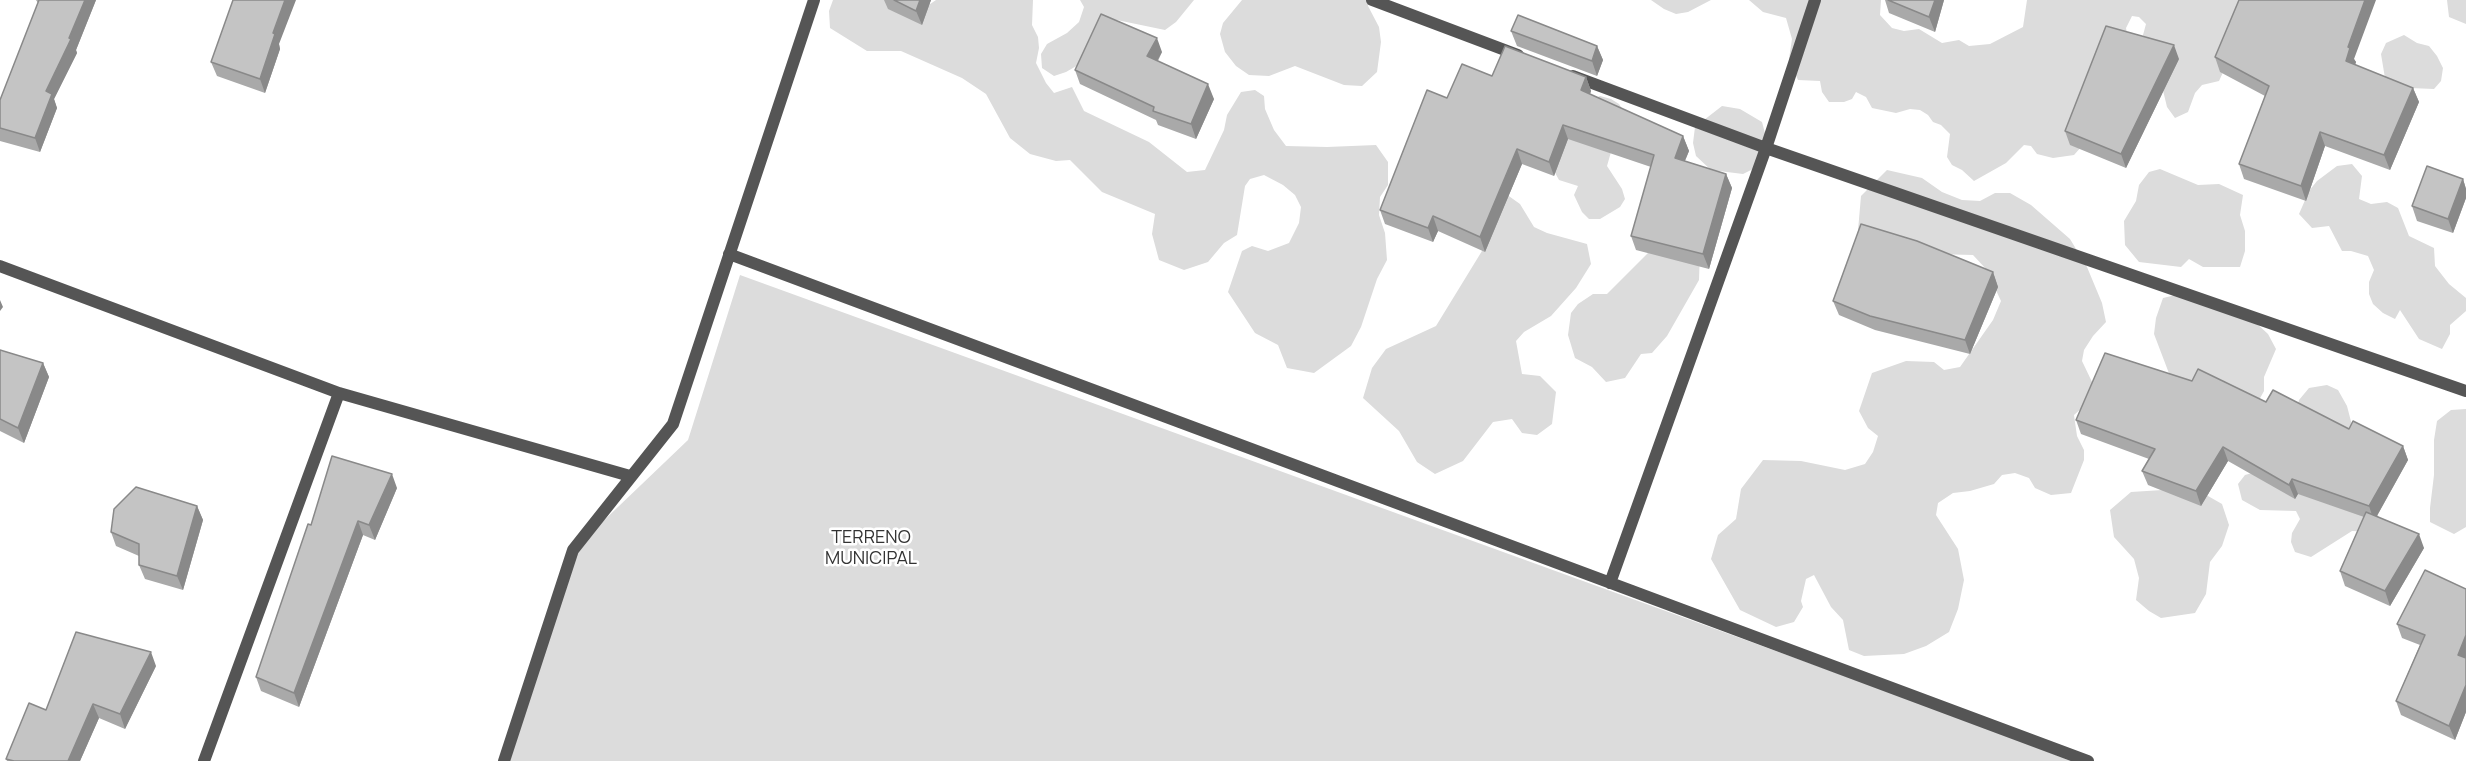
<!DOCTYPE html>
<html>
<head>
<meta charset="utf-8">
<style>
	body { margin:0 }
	canvas { display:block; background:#fff }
</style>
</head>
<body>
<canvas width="2466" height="761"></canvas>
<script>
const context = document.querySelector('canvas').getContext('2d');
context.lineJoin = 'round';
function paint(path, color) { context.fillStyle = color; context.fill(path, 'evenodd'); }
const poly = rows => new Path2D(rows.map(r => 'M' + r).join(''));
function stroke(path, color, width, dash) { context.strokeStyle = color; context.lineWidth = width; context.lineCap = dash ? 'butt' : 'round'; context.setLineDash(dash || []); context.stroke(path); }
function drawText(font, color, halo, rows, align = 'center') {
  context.font = font + ' Manrope,sans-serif'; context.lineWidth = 5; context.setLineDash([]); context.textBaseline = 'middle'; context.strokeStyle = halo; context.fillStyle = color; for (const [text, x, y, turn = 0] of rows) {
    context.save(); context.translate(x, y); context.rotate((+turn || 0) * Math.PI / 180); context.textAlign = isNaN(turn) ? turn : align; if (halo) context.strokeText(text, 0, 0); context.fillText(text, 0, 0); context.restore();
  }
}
paint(poly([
	[833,0,891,0,920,11,936,0,1033,0,1032,25,1038,37,1039,48,1036,63,1046,83,1054,93,1072,87,1084,111,1149,142,1187,172,1205,170,1224,130,1227,115,1241,92,1255,90,1264,96,1265,109,1274,130,1286,146,1327,147,1376,145,1388,162,1388,185,1380,197,1379,215,1385,233,1387,260,1377,279,1361,327,1351,346,1314,373,1287,368,1278,345,1255,333,1228,292,1242,251,1252,246,1268,251,1289,243,1299,223,1301,207,1295,195,1283,185,1264,175,1250,179,1245,186,1237,235,1224,243,1208,262,1184,270,1159,260,1152,234,1155,214,1102,192,1070,160,1056,161,1030,154,1010,138,986,94,962,78,901,51,867,51,830,28,829,11],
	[1080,0,1194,0,1176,22,1165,30,1112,19,1085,61,1066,72,1054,76,1042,68,1041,54,1047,44,1067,33,1079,22,1084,7],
	[1242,0,1369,0,1368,6,1379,27,1381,42,1377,72,1362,86,1344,85,1295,66,1269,76,1249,75,1236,66,1225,52,1220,34,1223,23],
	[1651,0,1711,0,1688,12,1676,14,1664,9],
	[1749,0,1881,0,1880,15,1892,28,1904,31,1919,29,1942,43,1959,40,1969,46,1990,44,2023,27,2027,0,2241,0,2225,68,2219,81,2202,85,2195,93,2188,112,2175,118,2167,107,2160,78,2154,68,2143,35,2146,24,2139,17,2132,16,2126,28,2127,33,2082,146,2074,155,2053,158,2037,154,2031,146,2024,145,2006,163,1974,181,1962,170,1952,165,1947,157,1950,134,1941,125,1933,122,1928,115,1920,110,1910,109,1896,113,1872,108,1866,97,1856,92,1852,99,1844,102,1829,102,1822,92,1820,81,1798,80,1789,59,1792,39,1786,18,1763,12],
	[2447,0,2466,0,2466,24,2449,17],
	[2404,35,2417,43,2429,46,2437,56,2443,68,2441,81,2434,89,2410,88,2385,78,2381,54,2386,43],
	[1600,96,1611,99,1619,104,1623,110,1607,166,1622,189,1625,199,1620,207,1600,219,1589,219,1582,212,1574,195,1578,186,1559,180,1553,169,1556,155,1593,99],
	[1722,106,1740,109,1762,122,1766,137,1753,169,1743,174,1711,170,1696,156,1693,143,1695,127],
	[2352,164,2362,176,2359,199,2371,204,2387,202,2398,208,2409,236,2434,248,2435,266,2449,284,2466,298,2466,311,2450,325,2450,334,2442,349,2419,339,2400,310,2395,319,2383,313,2373,304,2369,294,2369,282,2374,270,2368,256,2351,251,2342,251,2329,226,2312,228,2299,214,2309,191,2317,181,2337,166],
	[2160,169,2198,185,2219,184,2243,195,2240,215,2245,231,2245,251,2240,267,2203,267,2189,259,2181,267,2139,262,2125,245,2124,221,2136,201,2139,185,2149,172],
	[1887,170,1922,178,1942,192,1962,200,1980,201,1995,193,2010,193,2031,205,2070,239,2087,267,2102,303,2106,322,2093,336,2084,350,2082,361,2093,384,2084,406,2074,415,2077,436,2084,450,2084,460,2071,493,2051,495,2035,488,2029,478,2015,473,2002,475,1994,484,1970,491,1953,493,1938,503,1936,515,1958,549,1964,580,1958,609,1949,632,1926,646,1904,654,1864,656,1849,650,1843,620,1831,607,1814,575,1806,579,1801,601,1803,607,1794,622,1776,627,1740,610,1711,559,1718,535,1736,519,1741,489,1763,460,1801,461,1845,470,1865,464,1873,452,1878,436,1868,428,1859,411,1872,373,1906,361,1934,362,1944,370,1960,367,1993,320,2001,301,1986,269,1973,255,1935,254,1857,242,1861,196],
	[1506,194,1520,204,1534,227,1547,233,1587,244,1591,264,1576,288,1551,316,1524,332,1516,341,1522,374,1540,376,1556,392,1552,424,1537,435,1522,433,1512,419,1493,422,1463,461,1435,474,1417,462,1399,431,1363,398,1372,368,1386,349,1436,326,1493,233,1492,219],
	[1700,251,1699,280,1667,336,1652,353,1641,354,1625,378,1606,382,1592,367,1575,358,1568,335,1571,313,1578,304,1593,294,1607,294,1648,253],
	[740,275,2079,761,504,761,573,550,688,440],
	[2184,293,2241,309,2268,334,2276,349,2264,377,2264,391,2259,400,2170,376,2154,334,2156,318,2163,298],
	[2327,385,2338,390,2347,406,2356,441,2289,434,2299,400,2309,388],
	[2466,409,2466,527,2454,534,2430,522,2430,508,2434,475,2434,440,2437,421,2451,410],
	[2259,471,2378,515,2379,519,2374,532,2352,531,2311,557,2295,552,2291,542,2292,533,2300,519,2296,511,2260,510,2242,500,2238,484,2245,475],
	[2194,488,2222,504,2229,525,2222,546,2210,562,2206,594,2195,613,2161,618,2149,611,2136,600,2139,578,2134,559,2114,537,2110,510,2131,492]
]), '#dcdcdc');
stroke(poly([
	[1372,0,1518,55],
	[1573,76,1766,148,2466,391],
	[729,254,2088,761],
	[0,266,339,393,630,476],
	[1610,583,1766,148,1815,0],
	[204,761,339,393],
	[504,761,573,550,673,424,814,0]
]), '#555', 12);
paint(poly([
	[36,0,96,0,76,50,77,53,54,99,57,108,40,152,0,141,0,100,38,3],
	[884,0,931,0,922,25,888,9],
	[1885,0,1944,0,1935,32,1889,13],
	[1511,31,1597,46,1603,60,1597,76,1517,46],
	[279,44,280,49,265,93,217,76,211,62],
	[1162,52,1158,61,1214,99,1196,139,1158,125,1156,120,1080,84,1075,70],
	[2215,57,2354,59,2356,62,2355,65,2413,88,2419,102,2390,170,2325,146,2306,201,2244,179,2239,164,2265,96,2220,72],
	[2179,59,2126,168,2070,145,2065,131],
	[1492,76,1586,77,1591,91,1590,94,1683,136,1689,151,1685,161,1726,174,1732,188,1709,269,1636,250,1631,236,1651,167,1568,139,1554,176,1522,164,1485,252,1438,231,1433,242,1385,224,1380,210,1447,98],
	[2463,179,2466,189,2466,198,2453,233,2417,221,2412,206],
	[1993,272,1998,287,1970,354,1875,330,1839,315,1833,301],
	[0,350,43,363,49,377,24,443,0,431],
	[2192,381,2266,402,2403,446,2408,460,2377,516,2424,548,2390,606,2345,586,2340,571,2364,517,2298,494,2295,499,2228,461,2201,506,2148,485,2142,471,2149,459,2081,434,2076,420],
	[397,488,375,540,363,535,299,707,261,691,256,677,311,525],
	[197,506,203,520,183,590,145,579,139,565,139,556,116,546,111,532],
	[2466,589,2466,712,2455,740,2401,715,2396,701,2420,645,2402,638,2397,624],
	[156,666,125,729,99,718,80,761,7,761,6,759,46,710]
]), '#a9a9a9');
paint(poly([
	[85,0,96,0,76,50,77,53,54,99,57,108,40,152,35,138,46,91,69,38],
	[285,0,296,0,279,44,280,49,265,93,260,79,273,33],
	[920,0,931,0,922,25,916,11],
	[1935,0,1944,0,1935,32,1929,17],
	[2365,0,2376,0,2354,59,2356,62,2351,75,2346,61,2348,47],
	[1157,38,1162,52,1152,70,1147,56],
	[2174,45,2179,59,2126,168,2121,154],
	[1597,46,1603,60,1597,76,1592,61],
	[1586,77,1591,91,1586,105,1581,90],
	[1208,84,1214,99,1196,139,1191,124],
	[2413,88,2419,102,2390,170,2384,155],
	[1563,125,1568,139,1554,176,1549,162],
	[2320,132,2325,146,2306,201,2301,186],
	[1683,136,1689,151,1680,172,1675,158],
	[1517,149,1522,164,1485,252,1480,237],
	[1726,174,1732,188,1709,269,1703,254],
	[2463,179,2466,189,2466,198,2453,233,2448,219],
	[1433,216,1438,231,1433,242,1428,228],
	[1993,272,1998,287,1970,354,1965,340],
	[0,300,3,307,0,311],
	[43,363,49,377,24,443,18,428],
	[2403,446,2408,460,2374,521,2369,506],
	[2223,447,2228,461,2201,506,2196,491],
	[392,474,397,488,375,540,369,525],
	[2292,479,2298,494,2295,499,2289,485],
	[197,506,203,520,183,590,177,576],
	[358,521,363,535,299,707,294,693],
	[2419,534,2424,548,2390,606,2385,591],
	[2466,635,2466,662,2458,655],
	[151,652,156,666,125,729,120,714],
	[2466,685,2466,712,2455,740,2449,726],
	[93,704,99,718,80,761,68,761]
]), '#898989');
const building = poly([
	[39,0,85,0,69,38,71,39,46,91,52,94,35,138,0,128,0,100,39,0],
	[233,0,285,0,273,33,275,34,260,79,211,62,233,0],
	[894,0,920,0,916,11,894,0],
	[1888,0,1935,0,1929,17,1888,0],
	[2239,0,2365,0,2348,47,2350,48,2346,61,2413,88,2384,155,2320,132,2301,186,2239,164,2269,86,2215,57,2239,0],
	[1101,14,1157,38,1147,56,1208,84,1191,124,1153,111,1154,107,1075,70,1101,14],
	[1518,15,1597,46,1592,61,1511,31,1518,15],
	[2106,26,2174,45,2121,154,2065,131,2106,26],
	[1505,46,1586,77,1581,90,1683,136,1675,158,1726,174,1703,254,1631,236,1654,155,1563,125,1549,162,1517,149,1480,237,1433,216,1428,228,1380,210,1427,90,1447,98,1462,64,1492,76,1505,46],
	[2427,166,2463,179,2448,219,2412,206,2427,166],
	[1861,224,1917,241,1993,272,1965,340,1870,316,1833,301,1861,224],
	[0,350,43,363,18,428,0,419,0,350],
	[2105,353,2192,381,2198,369,2266,402,2273,390,2349,429,2353,421,2403,446,2369,506,2292,479,2289,485,2223,447,2196,491,2142,471,2155,449,2076,420,2105,353],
	[332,456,392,474,369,525,358,521,294,693,256,677,308,524,311,525,332,456],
	[136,487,197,506,177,576,139,565,139,544,111,532,114,509,136,487],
	[2366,512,2419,534,2385,591,2340,571,2366,512],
	[2425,570,2466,589,2466,635,2458,655,2466,658,2466,685,2449,726,2396,701,2425,635,2397,624,2425,570],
	[76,632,151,652,120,714,93,704,68,761,14,761,6,759,29,703,46,710,76,632]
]);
paint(building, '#c4c4c4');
stroke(building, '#898989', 1.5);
drawText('18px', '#333', '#fff', [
	["TERRENO",871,538],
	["MUNICIPAL",871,559]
]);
</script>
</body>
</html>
